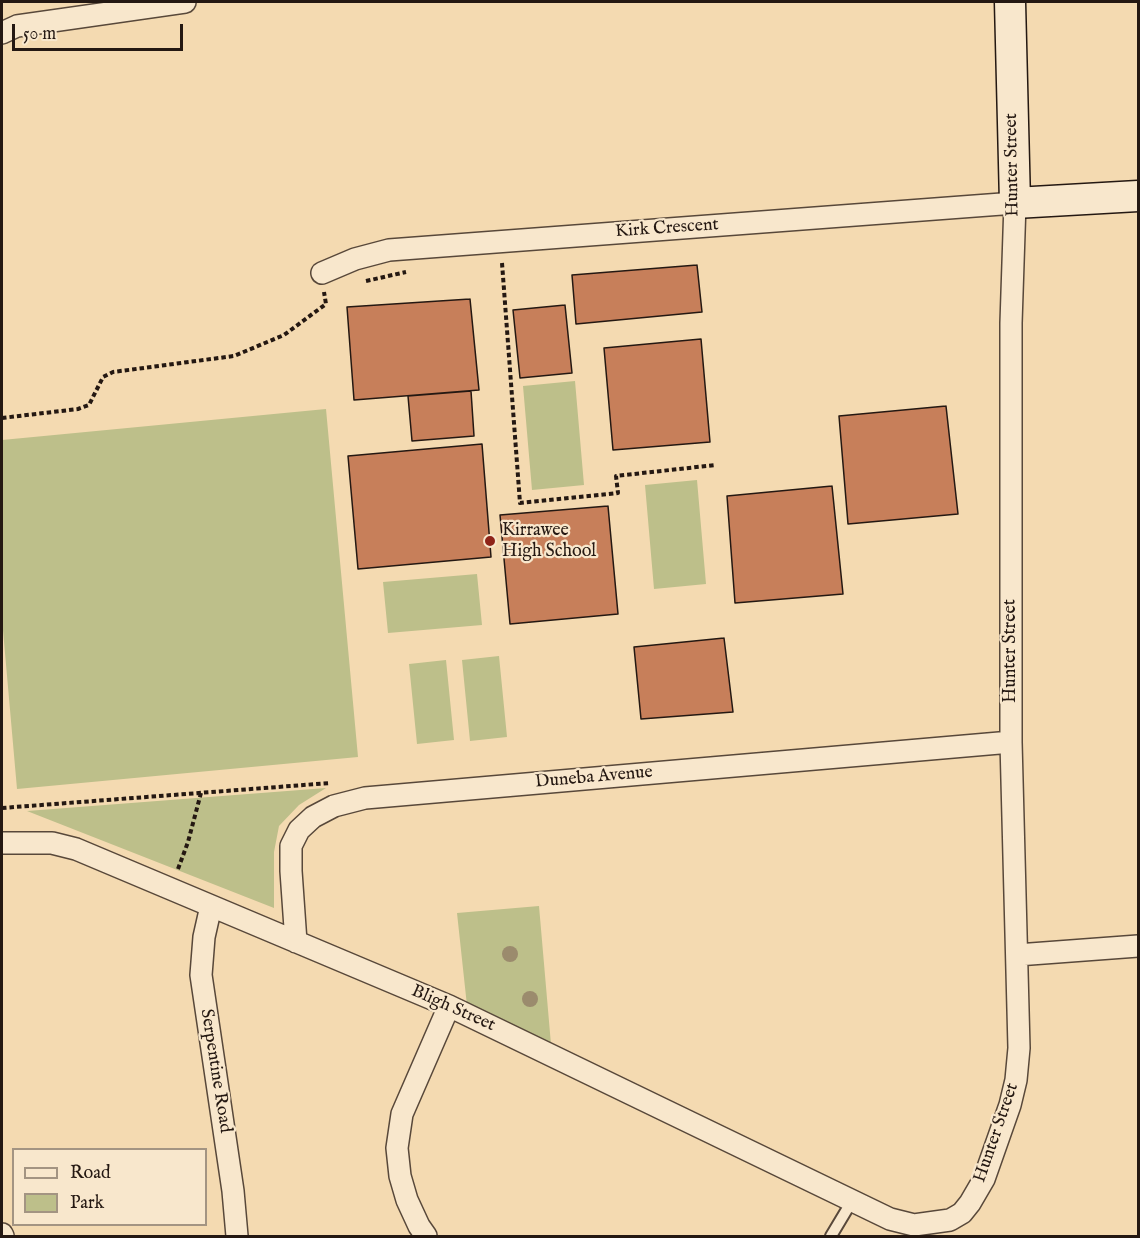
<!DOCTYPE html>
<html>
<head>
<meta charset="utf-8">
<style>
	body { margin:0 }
	#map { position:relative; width:1140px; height:1238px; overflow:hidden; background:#f4dab1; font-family:"IM FELL English",serif }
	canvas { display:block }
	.frame { position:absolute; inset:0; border:3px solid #241812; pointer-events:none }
	.legend { position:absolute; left:12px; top:1148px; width:195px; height:78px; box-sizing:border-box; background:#f8e7cc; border:2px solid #a39482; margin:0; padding:8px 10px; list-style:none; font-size:18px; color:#241812 }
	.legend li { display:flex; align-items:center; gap:12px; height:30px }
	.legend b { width:30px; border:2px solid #a39482 }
	.scale { position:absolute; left:12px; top:24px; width:171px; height:27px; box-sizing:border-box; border:3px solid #241812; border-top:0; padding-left:8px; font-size:18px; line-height:21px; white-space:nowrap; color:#241812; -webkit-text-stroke:4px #f8e7cc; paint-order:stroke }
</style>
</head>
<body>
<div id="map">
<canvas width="1140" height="1238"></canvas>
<div class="frame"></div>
<ul class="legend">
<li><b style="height:8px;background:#f8e7cc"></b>Road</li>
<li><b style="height:16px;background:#bdbf8a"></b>Park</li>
</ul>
<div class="scale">50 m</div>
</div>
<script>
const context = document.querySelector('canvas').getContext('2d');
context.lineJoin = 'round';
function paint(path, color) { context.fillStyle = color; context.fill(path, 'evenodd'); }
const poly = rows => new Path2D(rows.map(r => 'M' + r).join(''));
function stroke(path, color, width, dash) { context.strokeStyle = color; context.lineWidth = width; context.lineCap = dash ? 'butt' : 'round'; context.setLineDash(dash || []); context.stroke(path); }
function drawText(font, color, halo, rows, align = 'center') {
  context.font = font + ' "IM FELL English",serif'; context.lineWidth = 4.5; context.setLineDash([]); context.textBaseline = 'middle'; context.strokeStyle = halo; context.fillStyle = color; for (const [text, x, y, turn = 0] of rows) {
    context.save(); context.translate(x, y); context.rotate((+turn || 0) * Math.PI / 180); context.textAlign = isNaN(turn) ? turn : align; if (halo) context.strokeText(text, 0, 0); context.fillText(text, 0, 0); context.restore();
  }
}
paint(poly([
	[575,381,584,485,532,490,523,386],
	[326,409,358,757,17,789,2,619,2,440],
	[697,480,706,584,654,589,645,485],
	[477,574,482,625,388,633,383,582],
	[499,656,507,737,470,741,462,660],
	[446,660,454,740,417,744,409,664],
	[326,788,299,805,279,826,274,852,274,908,27,811],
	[539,906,552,1056,468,1015,457,913]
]), '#bdbf8a');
const building = poly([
	[697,265,702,312,576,324,572,275,697,265],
	[470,299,479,390,354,400,347,307,470,299],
	[565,305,572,373,520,378,513,310,565,305],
	[701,339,710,442,613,450,604,348,701,339],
	[471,391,474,436,412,441,408,396,471,391],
	[946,406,958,514,848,524,839,416,946,406],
	[482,444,491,557,358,569,348,456,482,444],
	[832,486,843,594,735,603,727,496,832,486],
	[608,506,618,614,510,624,500,515,608,506],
	[724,638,733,712,641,719,634,647,724,638]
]);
paint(building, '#c77f5a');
stroke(building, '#241812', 1.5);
const lane = poly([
	[831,1236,852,1201]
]);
const street = poly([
	[2,33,17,26,185,2],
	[2,843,52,843,76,849,449,1006,890,1219,914,1225,950,1220,962,1213,970,1203,984,1179,1010,1105,1016,1080,1019,1048,1011,742,1011,323,1015,203,389,250,355,259,322,273],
	[211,906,204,937,201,975,233,1191,237,1236],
	[296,942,291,871,291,846,299,830,313,817,334,806,365,798,1011,742],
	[1017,955,1138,946],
	[2,1234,3,1236],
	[426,1236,419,1226,407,1200,400,1176,397,1148,402,1114,449,1006]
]);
const secondary = poly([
	[1010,2,1015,203,1138,196]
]);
stroke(lane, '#58483a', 14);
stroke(street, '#58483a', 24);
stroke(secondary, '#241812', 33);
stroke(poly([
	[502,263,520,503,618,493,616,476,715,465],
	[366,281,406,272],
	[2,418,78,409,89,405,103,377,113,372,234,356,284,335,326,304,324,292],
	[2,808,330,783],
	[178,869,188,842,201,793]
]), '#241812', 4, [4.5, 3]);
stroke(lane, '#f8e7cc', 10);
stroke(street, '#f8e7cc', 21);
stroke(secondary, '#f8e7cc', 30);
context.fillStyle = '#9b8b6d';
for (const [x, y] of [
	[510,954],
	[530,999]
]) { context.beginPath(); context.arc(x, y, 8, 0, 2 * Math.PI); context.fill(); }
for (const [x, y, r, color] of [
	[490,541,6,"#8f2418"]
]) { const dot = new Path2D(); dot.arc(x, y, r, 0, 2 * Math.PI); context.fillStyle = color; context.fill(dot); stroke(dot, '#f8e7cc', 2); }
drawText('18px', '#241812', '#f8e7cc', [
	["Hunter Street",1013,165,-91],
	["Kirk Crescent",667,229,-4],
	["Hunter Street",1011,651,-90],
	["Duneba Avenue",594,778,-5],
	["Bligh Street",453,1009,24],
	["Serpentine Road",215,1071,81],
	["Hunter Street",997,1133,-71]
]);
drawText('18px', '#241812', '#f8e7cc', [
	["Kirrawee",502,531],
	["High School",502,552]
], 'left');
</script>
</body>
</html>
